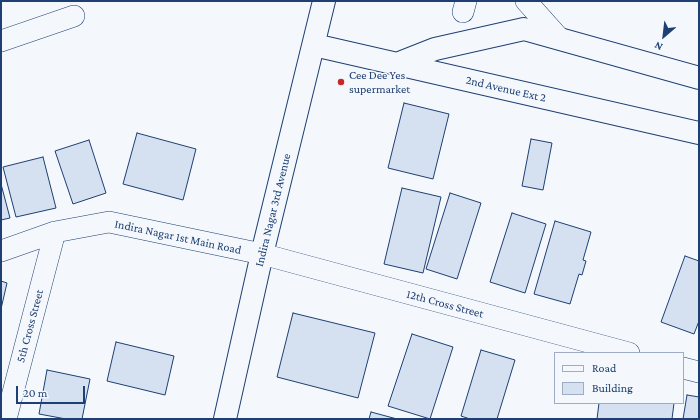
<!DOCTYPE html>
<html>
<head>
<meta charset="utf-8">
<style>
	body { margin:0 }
	#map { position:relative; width:700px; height:420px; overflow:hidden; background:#f4f7fb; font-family:"Crimson Pro",serif }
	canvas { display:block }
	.frame { position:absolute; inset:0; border:2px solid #1d3f73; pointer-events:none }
	.legend { position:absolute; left:554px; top:352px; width:130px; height:52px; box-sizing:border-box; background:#f4f7fb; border:1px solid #9eadc5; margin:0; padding:5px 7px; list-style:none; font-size:12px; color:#1d3f73 }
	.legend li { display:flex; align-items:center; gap:8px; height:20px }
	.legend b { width:20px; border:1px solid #9eadc5 }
	.north { position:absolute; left:644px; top:16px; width:40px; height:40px; -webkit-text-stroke:3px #f4f7fb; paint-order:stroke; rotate:208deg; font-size:11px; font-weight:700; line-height:16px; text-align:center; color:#1d3f73 }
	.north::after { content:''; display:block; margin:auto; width:14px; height:18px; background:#1d3f73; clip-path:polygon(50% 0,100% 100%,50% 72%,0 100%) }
	.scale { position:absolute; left:16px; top:386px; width:69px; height:18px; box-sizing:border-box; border:2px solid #1d3f73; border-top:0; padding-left:5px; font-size:12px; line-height:14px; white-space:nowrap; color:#1d3f73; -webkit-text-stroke:3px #f4f7fb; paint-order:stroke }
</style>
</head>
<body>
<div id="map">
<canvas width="700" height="420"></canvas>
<div class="frame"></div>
<ul class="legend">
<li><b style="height:5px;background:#f4f7fb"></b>Road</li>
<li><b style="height:11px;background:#d5e0f0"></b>Building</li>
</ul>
<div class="north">N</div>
<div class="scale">20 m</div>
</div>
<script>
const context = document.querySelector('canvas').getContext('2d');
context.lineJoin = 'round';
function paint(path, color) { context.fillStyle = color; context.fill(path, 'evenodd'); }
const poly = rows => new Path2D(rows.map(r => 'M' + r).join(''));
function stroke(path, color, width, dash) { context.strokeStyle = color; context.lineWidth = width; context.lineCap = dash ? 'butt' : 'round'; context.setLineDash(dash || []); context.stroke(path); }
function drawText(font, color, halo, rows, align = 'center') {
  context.font = font + ' "Crimson Pro",serif'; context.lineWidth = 3; context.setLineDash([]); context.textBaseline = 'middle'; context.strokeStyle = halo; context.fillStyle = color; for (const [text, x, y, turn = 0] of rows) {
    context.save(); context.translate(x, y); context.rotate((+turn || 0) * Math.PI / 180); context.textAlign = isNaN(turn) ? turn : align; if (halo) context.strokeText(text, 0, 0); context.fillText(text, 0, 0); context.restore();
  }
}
const building = poly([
	[404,103,449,114,433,179,388,168,404,103],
	[137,133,196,149,183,200,123,184,137,133],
	[531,139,552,143,543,190,522,186,531,139],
	[89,140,106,193,73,204,55,151,89,140],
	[43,157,56,208,16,217,3,167,43,157],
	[1,184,10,218,1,220,1,184],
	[402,188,441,197,423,273,384,264,402,188],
	[450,193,481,203,457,279,426,269,450,193],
	[512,213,546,224,525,293,490,282,512,213],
	[555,221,591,232,583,260,586,261,582,275,579,274,570,304,534,294,555,221],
	[685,256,699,261,699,321,694,334,661,322,685,256],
	[1,281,7,283,1,309,1,281],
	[293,313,375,333,358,398,277,377,293,313],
	[412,334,453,347,430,419,388,406,412,334],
	[116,342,174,356,165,395,107,381,116,342],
	[481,350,515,360,497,419,470,419,461,416,481,350],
	[47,370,90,379,82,419,66,419,39,414,47,370],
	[687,395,699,397,699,419,683,419,687,395],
	[599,403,674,403,672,419,597,419,599,403],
	[371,412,397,419,369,419,371,412]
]);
paint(building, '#d5e0f0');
stroke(building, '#1d3f73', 1);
const street = poly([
	[526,1,560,39],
	[463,12,466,1],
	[1,41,74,16],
	[1,251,55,232,109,222,262,254,629,353],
	[683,368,699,372],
	[6,419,55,232]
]);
const secondary = poly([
	[314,45,699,133],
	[397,64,435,49,524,29,699,78],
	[225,419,262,254,324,1]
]);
stroke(street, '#1d3f73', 22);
stroke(secondary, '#1d3f73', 24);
stroke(street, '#f4f7fb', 21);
stroke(secondary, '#f4f7fb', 22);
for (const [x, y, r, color] of [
	[341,82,4,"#c62828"]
]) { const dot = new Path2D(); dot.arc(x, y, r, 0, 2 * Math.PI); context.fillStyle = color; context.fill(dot); stroke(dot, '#f4f7fb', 1.5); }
drawText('12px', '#1d3f73', '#f4f7fb', [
	["Cee Dee Yes",349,75],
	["supermarket",349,89]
], 'left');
drawText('12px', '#1d3f73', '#f4f7fb', [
	["2nd Avenue Ext 2",506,89,13],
	["Indira Nagar 3rd Avenue",273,210,-76],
	["Indira Nagar 1st Main Road",178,237,12],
	["12th Cross Street",445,304,15],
	["5th Cross Street",30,326,-75]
]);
</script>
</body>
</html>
